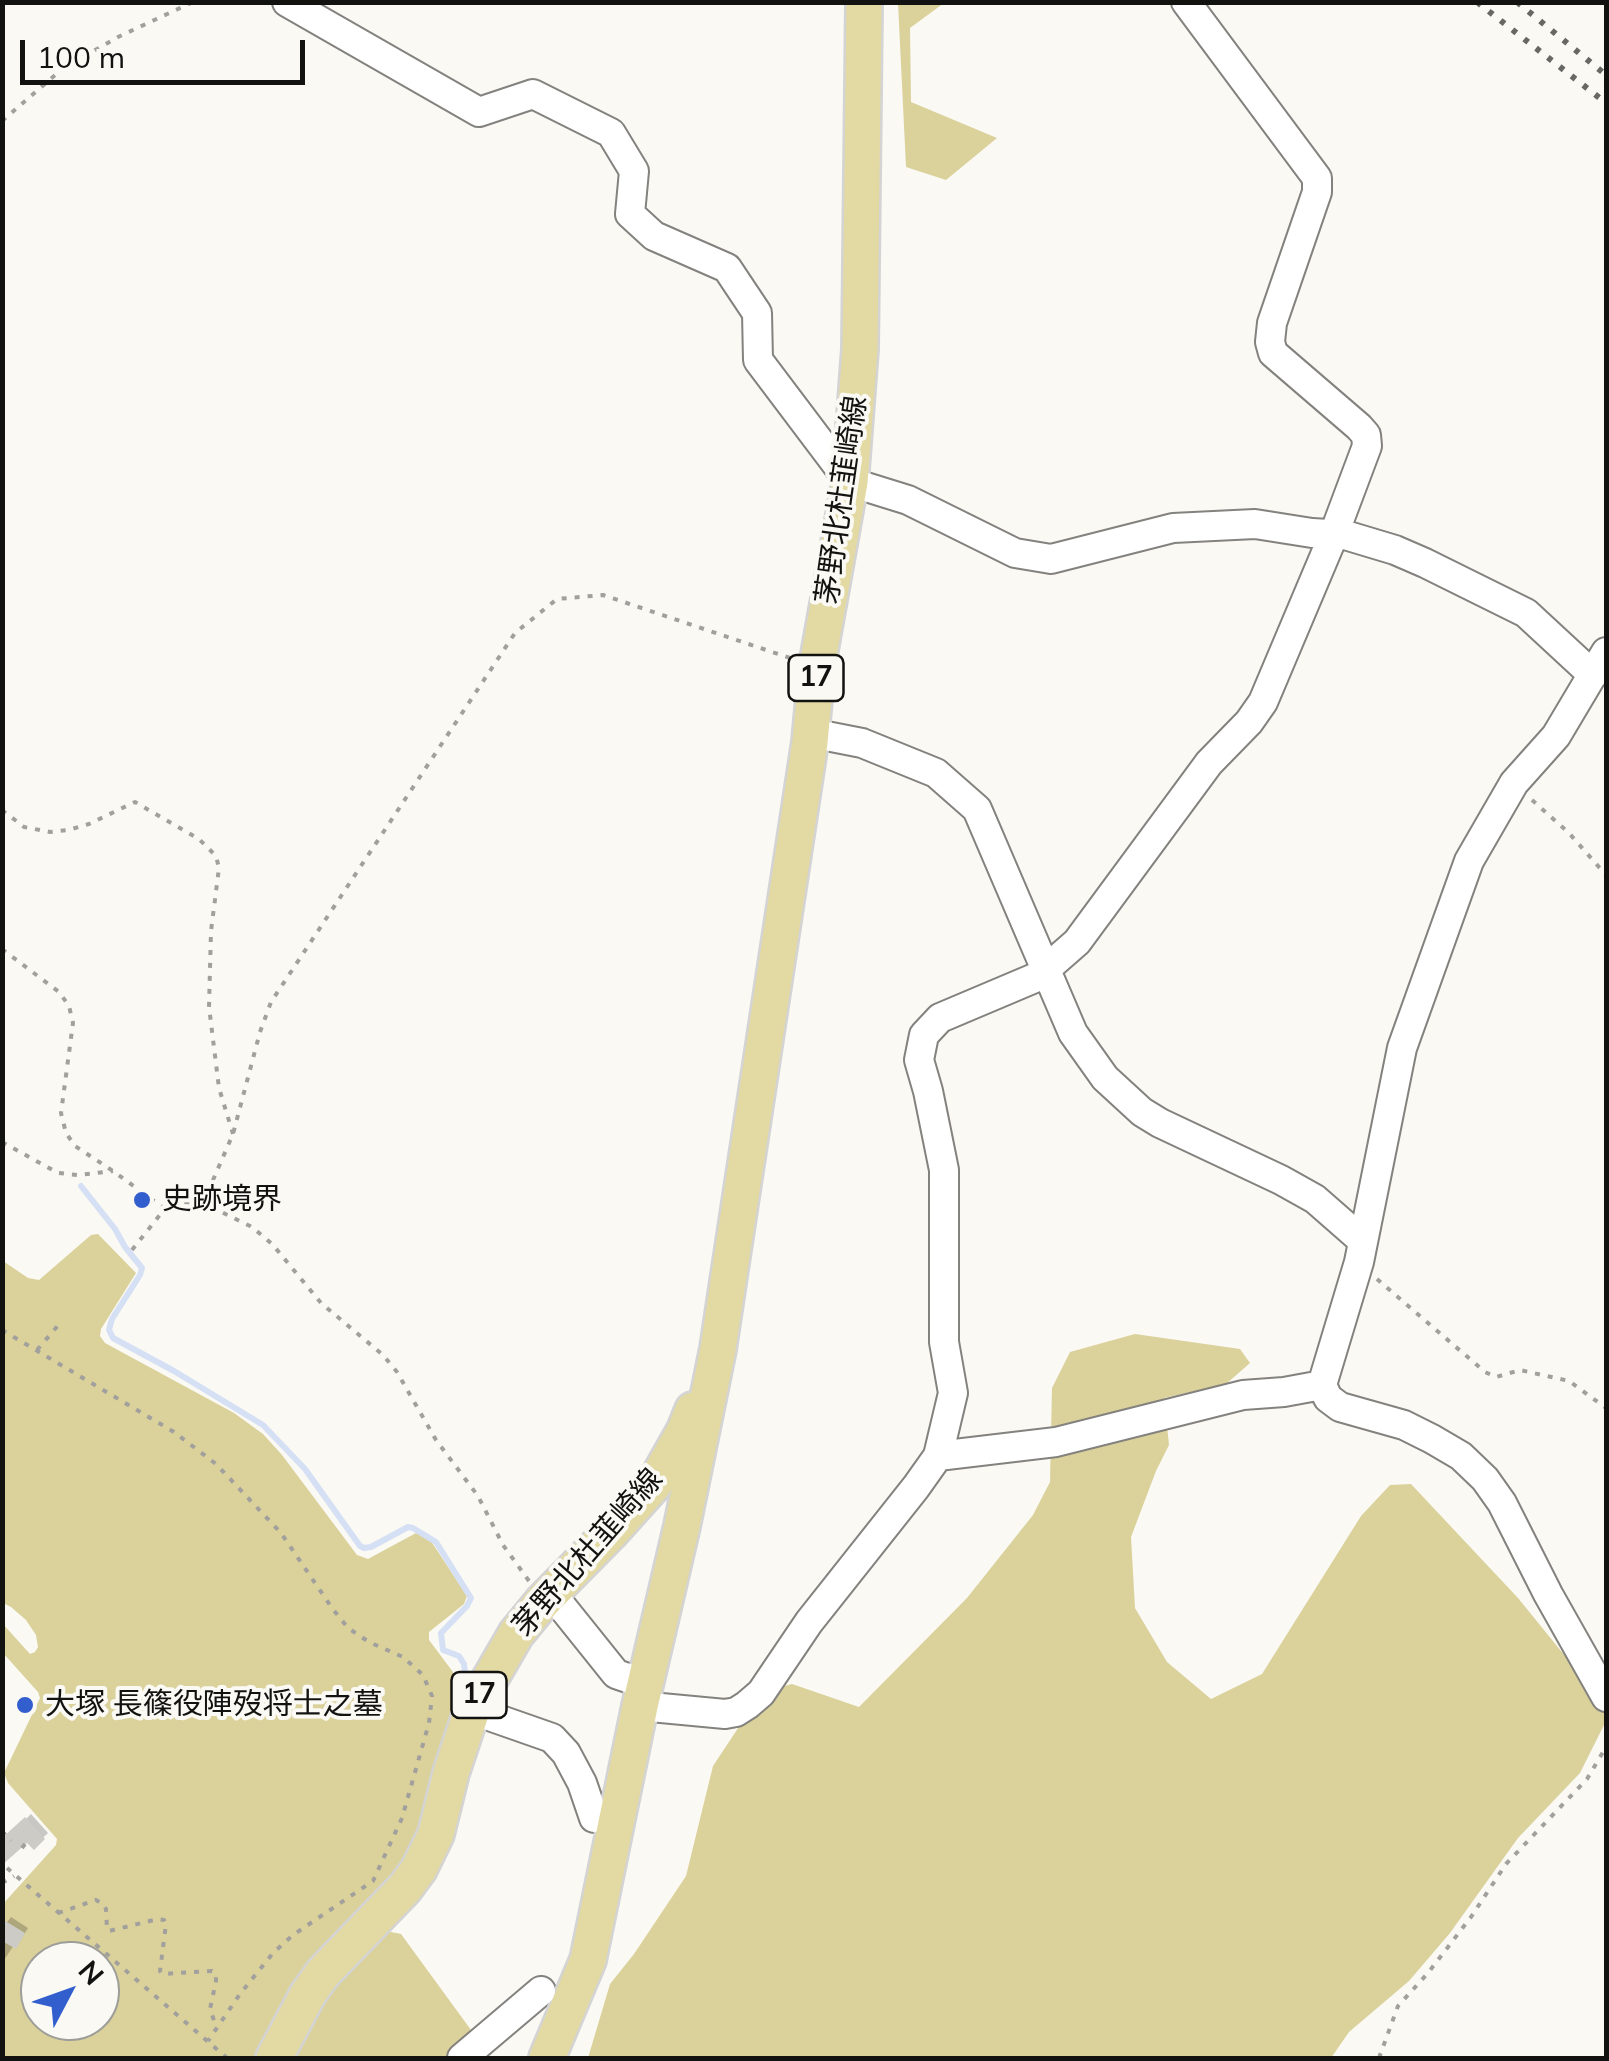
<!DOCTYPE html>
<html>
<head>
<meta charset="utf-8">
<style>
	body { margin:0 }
	#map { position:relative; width:1609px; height:2061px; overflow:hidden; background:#faf9f4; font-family:Mulish,sans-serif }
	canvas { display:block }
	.frame { position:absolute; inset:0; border:5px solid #121210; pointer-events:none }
	.north { position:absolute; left:20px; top:1941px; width:100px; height:100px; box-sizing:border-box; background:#faf9f4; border:2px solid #9d9d99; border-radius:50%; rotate:49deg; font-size:28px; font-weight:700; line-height:40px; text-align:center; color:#121210 }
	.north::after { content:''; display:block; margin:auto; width:35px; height:45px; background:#335ece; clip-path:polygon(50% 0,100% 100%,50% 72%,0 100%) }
	.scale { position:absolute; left:20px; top:40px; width:285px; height:45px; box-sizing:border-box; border:5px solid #121210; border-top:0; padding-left:12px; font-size:30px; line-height:35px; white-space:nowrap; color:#121210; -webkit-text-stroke:8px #faf9f4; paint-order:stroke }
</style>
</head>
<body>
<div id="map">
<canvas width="1609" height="2061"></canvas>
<div class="frame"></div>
<div class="north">N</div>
<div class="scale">100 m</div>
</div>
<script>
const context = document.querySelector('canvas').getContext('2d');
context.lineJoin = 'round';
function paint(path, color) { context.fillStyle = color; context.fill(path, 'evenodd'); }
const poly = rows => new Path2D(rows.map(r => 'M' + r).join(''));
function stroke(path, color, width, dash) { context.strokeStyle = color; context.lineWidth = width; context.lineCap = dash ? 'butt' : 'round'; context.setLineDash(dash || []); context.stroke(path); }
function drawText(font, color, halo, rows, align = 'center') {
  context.font = font + ' Mulish,"Noto Sans JP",sans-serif'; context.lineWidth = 8; context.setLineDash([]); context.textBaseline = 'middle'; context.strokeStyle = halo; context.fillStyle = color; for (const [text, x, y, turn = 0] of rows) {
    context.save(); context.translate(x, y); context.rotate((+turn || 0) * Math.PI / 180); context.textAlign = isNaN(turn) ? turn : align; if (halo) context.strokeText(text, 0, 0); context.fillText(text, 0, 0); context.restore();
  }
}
paint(poly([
	[898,3,944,3,910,28,911,102,997,138,946,180,906,167],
	[98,1234,136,1273,101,1329,100,1336,105,1343,234,1413,263,1434,282,1455,357,1555,368,1559,416,1533,429,1538,467,1596,464,1604,429,1632,429,1640,453,1672,455,1681,454,1719,421,1842,262,2058,3,2058,3,1904,56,1845,57,1839,8,1783,4,1773,40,1698,38,1692,3,1653,2,1623,30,1654,35,1652,38,1647,36,1635,26,1620,11,1607,3,1603,3,1261,28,1278,39,1280,91,1235],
	[40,1961,100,1961,100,2021,40,2021],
	[1135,1334,1240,1349,1250,1363,1226,1384,1164,1398,1169,1445,1156,1471,1131,1537,1135,1608,1167,1662,1211,1699,1262,1674,1361,1516,1390,1485,1411,1484,1518,1598,1604,1704,1604,1725,1580,1773,1518,1838,1450,1933,1409,1981,1349,2032,1331,2058,588,2058,610,1984,634,1954,686,1876,713,1766,762,1692,792,1684,859,1707,967,1598,1033,1515,1050,1482,1052,1388,1070,1352],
	[391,1932,401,1934,471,2030,466,2048,454,2058,287,2058,320,1998,380,1934]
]), '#dbd19b');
paint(poly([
	[31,1814,48,1833,34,1846,27,1839,7,1838],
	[11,1917,28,1928,20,1941,14,1945,2,1963,2,1929]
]), '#0003');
stroke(poly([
	[81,1186,115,1229,125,1247,142,1268,140,1275,112,1319,109,1330,113,1338,174,1371,263,1425,305,1469,360,1546,364,1548,371,1547,408,1527,413,1528,436,1542,471,1598,467,1606,441,1633,443,1650,459,1656,464,1664,465,1673,457,1680,455,1703,457,1709]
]), '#d5e0f5', 6);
paint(poly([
	[25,1817,45,1839,34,1850,27,1843,2,1865,2,1838],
	[2,1919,25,1933,16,1949,2,1941]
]), '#cccbc6');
const minor = poly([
	[287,2,479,112,533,94,611,133,634,171,630,214,654,236,727,268,757,313,758,360,850,482,908,500,1015,553,1051,559,1173,528,1255,524,1312,533,1345,535,1395,550,1425,563,1526,613,1593,675],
	[1606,652,1556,736,1514,783,1469,861,1402,1048,1359,1262,1322,1385,1328,1398,1340,1407,1404,1425,1432,1439,1461,1456,1485,1479,1502,1503,1548,1594,1606,1697],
	[811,733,862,743,936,773,977,809,1073,1033,1105,1078,1142,1112,1160,1123,1281,1180,1315,1199,1363,1241],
	[938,1456,953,1393,944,1342,944,1170,928,1091,919,1060,924,1035,940,1018,1037,977,1077,942,1209,763,1249,722,1263,702,1334,534,1367,446,1366,435,1359,427,1273,353,1270,342,1272,323,1317,192,1317,178,1186,2],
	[551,1593,616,1674,645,1684],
	[640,1706,725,1714,736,1712,747,1705,761,1693,809,1622,916,1487,938,1456,1056,1442,1243,1395,1284,1392,1322,1385],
	[472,1710,552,1738,566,1753,582,1783,594,1818],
	[462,2058,541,1991]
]);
const major = poly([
	[274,2058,308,1994,323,1973,405,1888,419,1869,436,1834,451,1773,472,1710,516,1634,543,1601,610,1533,655,1483,685,1430,693,1410],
	[547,2058,588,1960,640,1706,682,1526,718,1349,728,1282,810,742,817,666,850,482,860,349,864,2]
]);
stroke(minor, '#83827e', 32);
stroke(major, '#d4d4d4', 40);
stroke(poly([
	[2,121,62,69,118,37,193,2],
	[1532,800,1569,833,1606,875],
	[2,810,24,827,50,832,68,830,89,824,135,802,199,839,216,856,219,868,211,931,209,1007,219,1088,233,1134],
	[2,949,59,992,69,1006,73,1023,61,1113,66,1133,75,1146,113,1171,165,1209,181,1202,203,1203],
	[2,1142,58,1173,78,1175,113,1171],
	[132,1250,163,1211],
	[1377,1279,1485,1372,1496,1377,1520,1370,1569,1381,1606,1408],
	[2,1330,174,1432,216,1464,281,1533,332,1608,348,1628,369,1642,403,1657,423,1675,432,1696,429,1723,402,1818,373,1881,293,1935,273,1953,240,1994,208,2041],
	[37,1350,61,1322],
	[529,1581,503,1545,478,1496,436,1440,397,1372,383,1355,321,1303,273,1245,263,1236,250,1226,203,1203,233,1134,260,1032,271,1002,515,633,557,599,603,595,790,658],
	[2,1831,11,1841],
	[22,1848,25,1844],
	[7,1868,227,2058],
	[2,1883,14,1876],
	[58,1913,96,1900,103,1904,106,1909,107,1929,109,1931,158,1919,164,1920,166,1924,160,1971,162,1974,212,1971,216,1975,216,1981,210,2009,216,2026],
	[1379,2058,1398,2006,1428,1973,1471,1917,1506,1864,1587,1779,1606,1747]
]), '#a1a09d', 4, [5, 8]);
stroke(minor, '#fff', 28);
stroke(major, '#e3d9a2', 35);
stroke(poly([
	[1477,2,1606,103],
	[1517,2,1606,75]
]), '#676764', 6, [5, 10]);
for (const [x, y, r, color] of [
	[142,1200,10,"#335ece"],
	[25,1705,10,"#335ece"]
]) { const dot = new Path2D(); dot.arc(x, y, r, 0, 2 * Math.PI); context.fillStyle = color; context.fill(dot); stroke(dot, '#faf9f4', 4); }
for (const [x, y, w] of [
	[816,678,55],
	[479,1695,55]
]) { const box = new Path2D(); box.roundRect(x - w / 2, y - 23, w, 46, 8); context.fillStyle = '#faf9f4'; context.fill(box); stroke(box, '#121210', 2.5); }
drawText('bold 28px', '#121210', null, [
	["17",816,678],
	["17",479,1695]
]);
drawText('30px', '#121210', '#faf9f4', [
	["茅野北杜韮崎線",842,500,-82],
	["茅野北杜韮崎線",588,1553,-49]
]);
drawText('30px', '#121210', '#faf9f4', [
	["史跡境界",162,1200],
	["大塚 長篠役陣歿将士之墓",45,1705]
], 'left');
</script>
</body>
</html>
